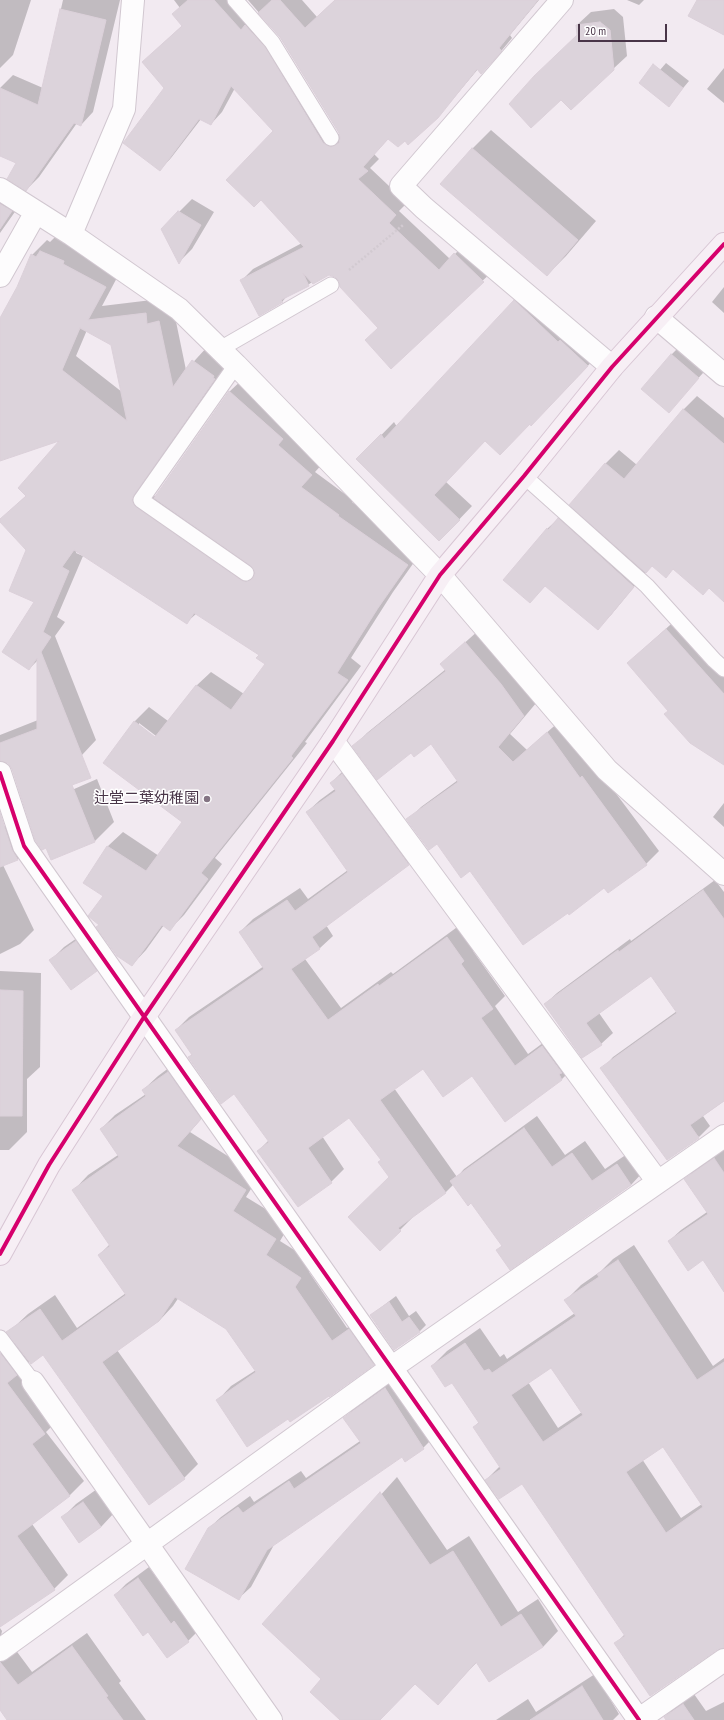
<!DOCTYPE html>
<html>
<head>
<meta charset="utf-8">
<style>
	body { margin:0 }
	#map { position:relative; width:724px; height:1720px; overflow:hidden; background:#f2eaf1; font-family:"PT Sans Narrow",sans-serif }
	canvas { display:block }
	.scale { position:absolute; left:578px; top:24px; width:89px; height:18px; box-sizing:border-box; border:2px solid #493548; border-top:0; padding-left:5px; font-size:12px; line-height:14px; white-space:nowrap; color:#493548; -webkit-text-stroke:3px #fff; paint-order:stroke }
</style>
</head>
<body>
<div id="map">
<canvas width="724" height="1720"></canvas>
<div class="scale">20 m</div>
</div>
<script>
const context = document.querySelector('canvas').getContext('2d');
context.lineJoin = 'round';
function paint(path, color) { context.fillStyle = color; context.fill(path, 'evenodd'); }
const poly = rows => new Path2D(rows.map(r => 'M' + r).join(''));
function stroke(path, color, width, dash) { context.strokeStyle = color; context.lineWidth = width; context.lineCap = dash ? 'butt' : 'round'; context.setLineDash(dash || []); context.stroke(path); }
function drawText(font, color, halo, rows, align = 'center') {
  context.font = font + ' "PT Sans Narrow","Noto Sans JP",sans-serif'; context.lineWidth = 3; context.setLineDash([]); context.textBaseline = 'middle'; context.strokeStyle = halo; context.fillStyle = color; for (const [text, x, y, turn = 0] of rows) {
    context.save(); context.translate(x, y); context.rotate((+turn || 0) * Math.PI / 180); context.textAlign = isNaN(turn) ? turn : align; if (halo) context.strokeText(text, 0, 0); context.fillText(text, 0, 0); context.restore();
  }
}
paint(poly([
	[0,0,31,0,13,55,0,68],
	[63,0,120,0,93,112,81,125,77,123,39,177,26,190,18,163,0,155,0,88,13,75,43,88],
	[174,0,245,0,276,36,338,134,341,135,280,37,248,0,302,0,317,17,335,0,539,0,510,35,512,38,493,61,482,72,478,69,448,105,436,118,405,140,389,138,374,154,379,159,370,168,407,203,399,211,450,259,467,242,495,269,391,367,379,328,336,276,329,274,312,282,308,285,288,295,282,302,242,280,253,269,302,243,261,198,274,131,235,88,222,112,211,124,201,119,171,158,160,170,166,88,143,62,183,25,180,8],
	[627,0,644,0,639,5],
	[614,9,623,17,627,56,613,69,578,34,577,25,591,12],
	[666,63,689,81,669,105,660,70],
	[724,68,724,103,707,89],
	[491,130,596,221,566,256,547,275,472,149],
	[0,195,24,199,0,233],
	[192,199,214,212,192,249,179,262,162,229],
	[55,237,78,247,120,272,102,306,160,299,173,307,186,370,208,346,229,364,150,493,156,497,229,392,244,378,326,460,315,472,353,500,352,502,422,551,393,592,351,658,361,666,305,742,307,743,215,858,222,864,184,915,170,929,164,925,146,950,132,965,100,924,105,895,85,883,108,846,123,832,159,856,183,822,124,736,135,721,149,707,168,721,196,686,211,672,244,694,266,664,260,655,197,613,186,623,77,550,76,553,83,556,57,617,65,622,55,636,96,740,82,755,16,778,9,763,3,760,5,772,0,777,0,735,38,720,38,660,29,669,36,601,27,550,0,520,27,495,62,438,0,460,0,320,18,287,32,255,47,240,50,242],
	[87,330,112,344,122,392,76,356],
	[139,723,160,739,158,740,139,726],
	[724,287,724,313,712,302],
	[527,288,600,353,544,412,530,423,485,440,446,482,472,506,452,527,358,459,394,422,397,427],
	[685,341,711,364,669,411,671,355],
	[697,396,724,418,724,600,709,588,673,569,652,565,611,615,597,628,546,585,530,602,547,529,572,506,571,504,606,463,619,450,637,465,684,409],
	[680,616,724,665,724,764,669,710,628,663],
	[479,630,537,702,510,734,527,750,561,720,659,851,646,864,604,887,470,870,408,820,421,807,458,780,431,742,411,751,354,746,367,733,446,669,441,664],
	[344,770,421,851,408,864,326,925,333,936,320,948,305,959,341,1008,391,972,393,974,460,925,476,948,473,951,505,996,495,1006,528,1054,555,1034,575,1066,562,1079,505,1120,473,1074,423,1067,394,1088,457,1177,464,1169,537,1116,565,1155,585,1141,605,1169,630,1152,643,1172,631,1185,510,1269,497,1250,503,1245,471,1202,454,1184,446,1192,412,1217,413,1217,380,1250,390,1177,382,1160,350,1116,322,1136,344,1169,331,1182,258,1151,269,1140,234,1093,189,1058,192,1054,176,1030,189,1017,264,966,240,932,253,919,300,888,308,899,348,870,307,812,320,800,335,789,331,783],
	[97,779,114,822,95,841,46,847,49,800],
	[724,803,724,827,713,817],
	[0,823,31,845,18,859,3,865,34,930,20,944,0,954],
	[715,880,724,892,724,1101,703,1116,710,1126,699,1137,602,1069,613,1057,677,1011,651,975,599,1013,613,1033,601,1044,545,1004,557,993,630,939,631,941],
	[90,929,109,957,96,970,50,961,64,947],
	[0,971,41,973,40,1067,27,1079,27,1132,9,1150,0,1150],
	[182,1058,214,1104,190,1132,259,1176,246,1197,290,1224,280,1241,315,1263,309,1272,347,1328,364,1316,387,1350,373,1364,289,1418,217,1401,231,1386,256,1370,227,1328,179,1297,173,1306,159,1321,117,1350,198,1464,184,1478,43,1354,30,1361,21,1370,58,1420,46,1432,84,1481,70,1495,32,1524,68,1575,54,1589,0,1626,0,1354,16,1342,13,1328,28,1314,55,1295,77,1328,126,1293,99,1255,110,1244,74,1190,88,1175,118,1155,101,1129,115,1115,146,1094,143,1090,158,1076],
	[724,1149,724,1290,703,1259,669,1241,681,1230,707,1212,686,1179,697,1167],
	[634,1245,713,1366,724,1358,724,1647,616,1643,625,1634,522,1482,486,1480,500,1466,474,1427,479,1422,452,1381,432,1366,447,1351,480,1328,500,1357,504,1354,507,1359,575,1313,566,1300,581,1285,601,1271,613,1259],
	[551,1366,582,1412,558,1428,528,1382],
	[663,1445,702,1504,681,1518,642,1459],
	[396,1296,409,1316,416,1311,426,1325,419,1332,371,1315],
	[397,1377,435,1436,423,1448,406,1460,402,1456,275,1543,251,1587,239,1598,208,1529,221,1517,250,1496,254,1502,301,1471,306,1478,360,1441,345,1418,356,1406],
	[397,1477,447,1550,469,1536,518,1612,538,1599,558,1631,543,1647,477,1662,438,1703,416,1682,379,1720,342,1720,323,1679,264,1624],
	[97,1489,114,1513,101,1527,79,1542,62,1518,76,1504],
	[149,1567,182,1613,186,1611,199,1630,188,1641,167,1657,148,1631,115,1595,126,1584],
	[0,1628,2,1631,1,1636,15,1649,32,1672,87,1633,121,1681,119,1683,146,1720,9,1720,0,1708],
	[595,1674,619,1714,613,1720,496,1720,528,1699,536,1712],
	[694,1694,706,1711,724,1702,724,1720,667,1720,665,1717,676,1706]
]), '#0003');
const building = poly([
	[188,0,214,0,241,30,245,25,265,47,323,143,331,147,339,143,340,138,339,133,280,37,258,13,272,0,280,0,305,28,335,0,538,0,499,48,502,51,481,74,477,69,438,118,408,145,405,141,398,147,388,139,363,167,368,171,358,179,396,215,389,223,439,270,454,253,484,282,391,369,365,340,378,328,340,287,339,281,335,277,329,275,313,284,303,273,309,286,281,300,283,302,259,316,240,280,304,247,261,200,254,207,226,180,273,131,231,86,211,125,199,119,160,171,123,143,164,88,142,62,182,26,172,14,188,0],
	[697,0,724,0,724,35,688,16,697,0],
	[60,9,106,20,81,126,74,123,26,191,7,179,16,163,0,156,0,88,38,105,60,9],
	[600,22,610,30,614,70,571,110,561,100,531,128,509,104,534,76,577,35,576,25,600,22],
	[653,64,683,88,669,107,639,83,653,64],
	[472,148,578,240,547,276,440,184,472,148],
	[0,204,12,211,0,229,0,204],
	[178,211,201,225,179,264,161,229,178,211],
	[40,251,64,261,63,264,106,287,88,320,146,313,147,324,159,321,173,387,192,360,214,376,213,378,215,379,134,495,132,500,136,507,241,580,246,582,253,578,255,573,251,566,154,498,229,391,283,439,278,445,312,475,301,487,339,515,338,516,408,565,378,608,337,673,348,680,291,756,293,758,201,873,208,879,170,931,162,925,132,966,117,956,96,927,99,925,88,916,103,896,83,883,107,846,146,871,182,822,103,763,134,721,155,737,196,685,231,710,265,664,256,658,259,655,194,613,187,624,74,550,62,567,69,571,43,632,51,637,41,652,91,778,72,785,95,842,51,860,46,848,42,850,35,840,12,769,8,763,0,761,0,743,37,729,37,658,29,670,2,652,34,602,9,591,26,550,0,522,0,519,26,496,18,488,59,441,0,461,0,318,17,287,31,254,36,257,40,251],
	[80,328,111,345,127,421,62,370,80,328],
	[514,300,558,342,560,340,588,366,531,426,530,424,500,455,485,441,434,495,460,520,439,541,356,459,381,434,384,439,514,300],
	[671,354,699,378,669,413,641,389,671,354],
	[683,409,724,444,724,602,709,588,703,595,673,569,666,578,652,566,646,573,569,505,605,463,624,479,683,409],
	[558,518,634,587,598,630,545,586,530,603,503,580,547,528,548,530,558,518],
	[666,629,724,694,724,765,690,743,664,714,668,711,627,663,666,629],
	[465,642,501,684,524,716,498,747,513,762,547,732,580,778,582,776,647,865,608,893,604,888,569,915,568,913,523,945,470,871,461,878,437,844,429,850,406,819,458,782,431,744,414,757,411,753,377,780,352,746,446,671,440,664,465,642],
	[342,774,409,865,312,937,320,949,291,969,328,1020,378,984,379,986,447,937,464,961,461,964,493,1009,481,1018,515,1066,542,1046,562,1073,559,1074,562,1080,505,1122,472,1076,443,1097,423,1069,380,1100,446,1193,398,1228,401,1231,380,1251,348,1217,389,1177,378,1162,381,1160,349,1118,308,1148,332,1183,298,1207,257,1151,269,1142,234,1094,221,1104,188,1057,192,1055,175,1030,264,969,239,932,287,900,295,911,348,872,306,812,336,791,330,783,342,774],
	[0,813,12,850,18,860,0,867,0,813],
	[703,890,724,919,724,1101,690,1125,699,1138,667,1160,600,1068,677,1013,651,976,586,1023,602,1045,582,1058,544,1004,618,950,619,952,703,890],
	[76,941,97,971,71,990,49,960,76,941],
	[0,990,23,991,22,1116,0,1116,0,990],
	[168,1072,201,1119,177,1146,246,1190,233,1211,276,1239,266,1255,301,1278,295,1287,332,1341,349,1329,374,1365,329,1397,329,1396,290,1422,288,1419,247,1447,216,1400,256,1372,226,1329,175,1297,159,1321,102,1362,185,1479,149,1505,43,1355,31,1364,6,1332,40,1309,62,1341,126,1295,98,1255,110,1246,72,1190,119,1157,100,1129,146,1096,142,1090,168,1072],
	[524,1128,552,1167,572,1153,592,1181,617,1164,631,1185,510,1270,496,1250,502,1246,471,1203,468,1206,450,1181,524,1128],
	[714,1158,724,1173,724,1292,703,1260,688,1271,668,1241,708,1214,684,1179,714,1158],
	[618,1260,697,1380,724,1362,724,1648,717,1650,650,1696,614,1643,625,1636,522,1484,499,1499,485,1480,501,1469,473,1427,479,1423,452,1383,445,1387,431,1366,465,1343,484,1371,489,1369,492,1373,576,1316,564,1300,599,1277,597,1274,618,1260],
	[551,1368,583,1415,543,1442,511,1395,551,1368],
	[663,1447,703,1507,666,1533,626,1472,663,1447],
	[389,1302,402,1322,409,1317,420,1332,394,1350,370,1315,389,1302],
	[0,1353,17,1375,7,1383,45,1434,32,1444,70,1496,17,1536,55,1590,0,1627,0,1353],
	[385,1388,424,1449,405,1462,402,1457,267,1550,239,1600,185,1569,208,1528,238,1507,243,1513,289,1481,294,1489,361,1443,343,1418,385,1388],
	[380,1492,430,1565,453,1551,501,1627,521,1614,543,1647,489,1682,476,1662,438,1705,415,1684,380,1720,340,1720,310,1692,321,1679,262,1624,380,1492],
	[83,1502,101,1527,79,1543,61,1517,83,1502],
	[138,1578,171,1624,174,1621,189,1642,167,1658,148,1632,143,1636,114,1595,138,1578],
	[72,1646,108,1696,106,1697,123,1720,7,1720,0,1710,0,1662,18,1685,72,1646],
	[582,1686,603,1720,530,1720,582,1686],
	[683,1704,694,1720,666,1720,664,1717,683,1704]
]);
paint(building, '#dcd3db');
stroke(building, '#dbd0d9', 1);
const lane = poly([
	[235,0,272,42,331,138],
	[220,349,331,285],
	[236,365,141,500,246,573],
	[524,476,647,586,714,660,724,669],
	[0,1338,33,1382]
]);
const street = poly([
	[562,0,401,186,424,208,612,367],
	[0,189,71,234,179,309,236,365,440,575,607,770,724,874],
	[71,234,124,109,133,0],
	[0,276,36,212],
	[656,317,724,375],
	[333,741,658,1182],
	[0,773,24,846,639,1720],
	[33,1382,271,1720],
	[0,1650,391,1368,724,1136],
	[638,1720,724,1660]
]);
const secondary = poly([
	[0,1254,49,1165,144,1017,333,741,440,575,524,476,612,367,724,244]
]);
stroke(lane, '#d1c7d0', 17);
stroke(street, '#d1c7d0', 24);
stroke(secondary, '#d8c6d4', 24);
stroke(poly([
	[349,270,403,225]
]), '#d2cad1', 2.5, [2, 2]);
stroke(lane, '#fdfcfd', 15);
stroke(street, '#fdfcfd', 22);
stroke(secondary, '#f7eff5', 22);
stroke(poly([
	[0,773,24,846,639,1720],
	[0,1254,49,1165,144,1017,333,741,440,575,524,476,612,367,724,244]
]), '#d6006c', 4);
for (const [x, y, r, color] of [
	[207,799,4,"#847483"]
]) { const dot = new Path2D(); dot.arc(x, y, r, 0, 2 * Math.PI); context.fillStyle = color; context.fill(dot); stroke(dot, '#fff', 1.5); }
drawText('15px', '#493548', '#fff', [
	["辻堂二葉幼稚園",199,799]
], 'right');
</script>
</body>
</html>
